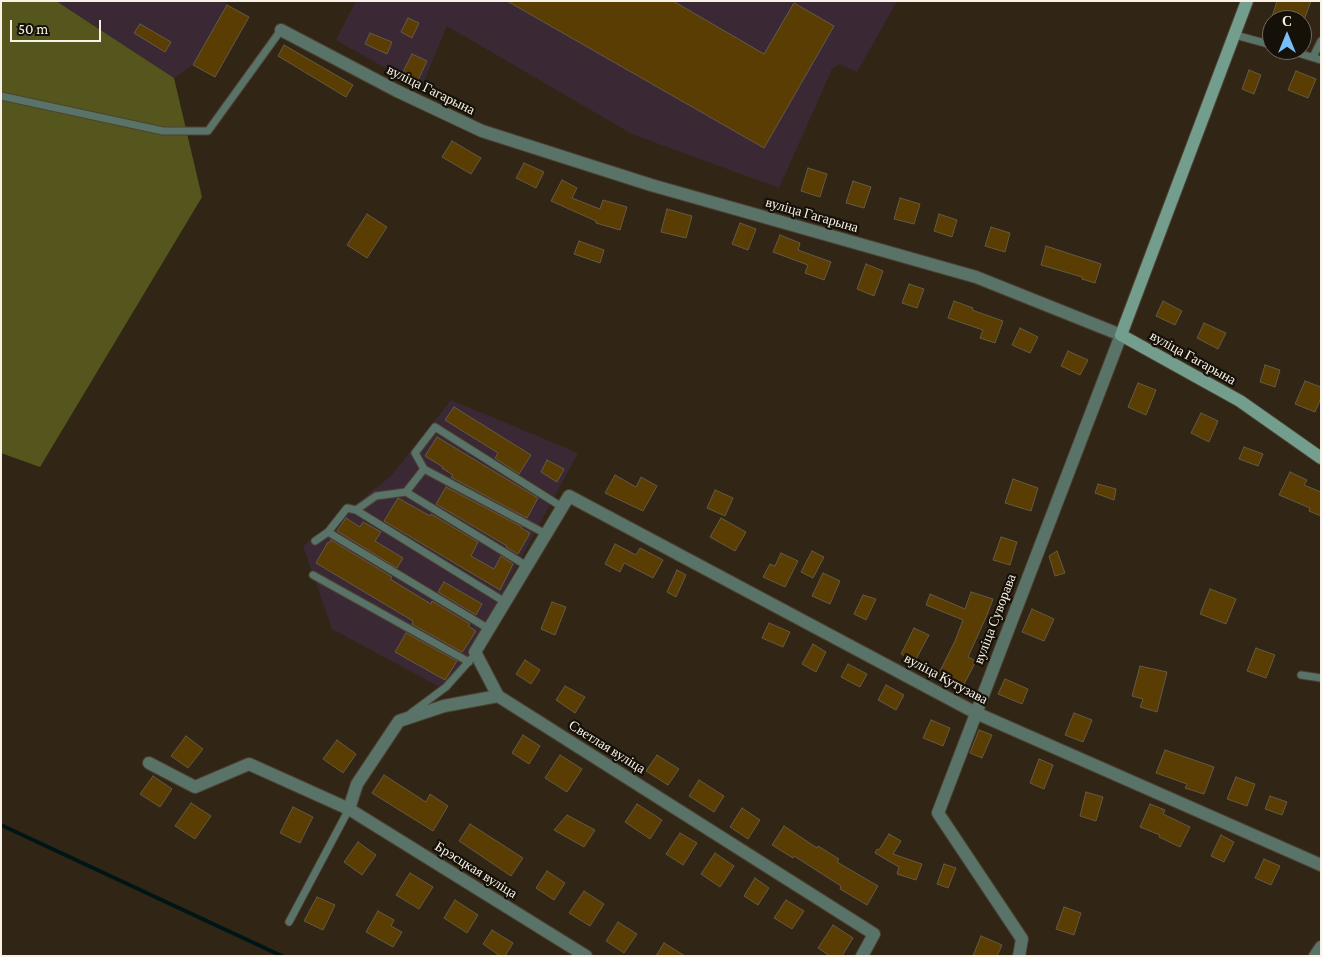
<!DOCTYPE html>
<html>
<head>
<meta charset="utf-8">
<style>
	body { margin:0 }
	#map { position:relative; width:1322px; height:957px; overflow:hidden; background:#312615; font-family:"Crimson Pro",serif }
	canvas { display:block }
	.frame { position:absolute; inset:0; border:2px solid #f8f1e6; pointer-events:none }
	.north { position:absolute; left:1262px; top:10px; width:50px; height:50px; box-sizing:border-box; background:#151008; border:1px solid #706a61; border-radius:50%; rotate:0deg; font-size:14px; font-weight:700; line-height:20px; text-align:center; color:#f8f1e6 }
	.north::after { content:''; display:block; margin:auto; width:18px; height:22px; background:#77c0f7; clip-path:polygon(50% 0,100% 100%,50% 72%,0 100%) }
	.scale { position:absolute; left:10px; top:20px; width:91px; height:22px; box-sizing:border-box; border:2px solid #f8f1e6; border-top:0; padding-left:6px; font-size:15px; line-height:18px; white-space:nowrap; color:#f8f1e6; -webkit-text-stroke:4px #151008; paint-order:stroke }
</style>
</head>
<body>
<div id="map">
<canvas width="1322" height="957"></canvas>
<div class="frame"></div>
<div class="north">С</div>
<div class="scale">50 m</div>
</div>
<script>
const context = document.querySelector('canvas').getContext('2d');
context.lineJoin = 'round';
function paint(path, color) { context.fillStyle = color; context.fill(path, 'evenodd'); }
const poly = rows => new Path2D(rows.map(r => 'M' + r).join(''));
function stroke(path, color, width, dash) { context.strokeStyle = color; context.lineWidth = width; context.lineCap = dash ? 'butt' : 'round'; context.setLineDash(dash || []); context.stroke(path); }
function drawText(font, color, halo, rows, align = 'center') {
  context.font = font + ' "Crimson Pro",serif'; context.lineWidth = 4.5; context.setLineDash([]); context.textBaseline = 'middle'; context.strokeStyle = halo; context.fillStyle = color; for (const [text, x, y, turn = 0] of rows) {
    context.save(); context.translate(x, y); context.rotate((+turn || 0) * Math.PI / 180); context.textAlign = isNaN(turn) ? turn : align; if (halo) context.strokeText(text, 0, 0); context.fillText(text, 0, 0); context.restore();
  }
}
paint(poly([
	[56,1,224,1,227,5,249,17,215,77,193,65,174,78],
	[356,1,897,1,857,72,840,64,832,69,779,188,632,134,447,26,421,88,336,40],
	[451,400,578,453,449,692,332,629,303,546,391,476]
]), '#3a2934');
paint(poly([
	[1,1,56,1,174,78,202,197,40,467,1,453]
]), '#54561d');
stroke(poly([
	[1,825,282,956]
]), '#001516', 4);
const building = poly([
	[507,1,673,1,764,54,794,3,834,26,764,148,507,1],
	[1277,1,1311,1,1304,20,1271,20,1277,1],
	[227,5,249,17,215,77,193,65,227,5],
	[408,18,419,23,412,38,401,32,408,18],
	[140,24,171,42,165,52,134,33,140,24],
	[370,33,392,42,387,54,365,44,370,33],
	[284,45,353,85,346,97,278,56,284,45],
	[412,54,427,61,418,80,403,72,412,54],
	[1249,70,1261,75,1254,94,1242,89,1249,70],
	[1296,71,1316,79,1308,98,1288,90,1296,71],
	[452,141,481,158,471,174,442,157,452,141],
	[524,163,544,172,536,188,516,178,524,163],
	[808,168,827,174,820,197,801,191,808,168],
	[562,180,577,188,572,198,600,209,603,200,627,207,620,230,596,223,596,221,551,201,562,180],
	[853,181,871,187,864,208,846,203,853,181],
	[900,198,920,204,914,224,894,219,900,198],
	[667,209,692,216,686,238,661,232,667,209],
	[367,214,387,227,367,258,347,245,367,214],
	[939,214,957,220,952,237,934,231,939,214],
	[740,223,756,229,748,250,732,244,740,223],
	[991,227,1010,233,1005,252,985,246,991,227],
	[780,235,800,243,798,250,831,262,824,280,805,273,808,265,773,252,780,235],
	[579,241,604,250,600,263,574,254,579,241],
	[1046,246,1101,264,1095,283,1082,279,1082,277,1041,265,1046,246],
	[866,264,883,271,874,296,857,289,866,264],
	[909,284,924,289,917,308,902,303,909,284],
	[954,301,973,308,972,310,1003,321,995,343,980,338,983,330,948,318,954,301],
	[1163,301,1182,311,1175,325,1156,316,1163,301],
	[1204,323,1226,333,1218,349,1197,338,1204,323],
	[1020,328,1038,337,1030,353,1012,345,1020,328],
	[1068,351,1088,360,1080,375,1061,366,1068,351],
	[1265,365,1280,370,1275,387,1260,382,1265,365],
	[1305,381,1321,387,1321,398,1315,412,1295,404,1305,381],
	[1138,383,1156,390,1146,415,1128,407,1138,383],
	[454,407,531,455,519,474,495,458,498,453,445,420,454,407],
	[1201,413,1218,421,1209,442,1191,433,1201,413],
	[437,437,538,498,527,518,451,477,453,475,442,468,443,467,425,456,437,437],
	[1244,447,1263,454,1258,466,1239,459,1244,447],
	[547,460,564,469,557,482,541,472,547,460],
	[1290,472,1307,480,1304,485,1321,492,1321,516,1309,511,1310,508,1279,495,1290,472],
	[615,475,636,487,641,477,657,486,643,511,605,493,615,475],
	[1013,479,1038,488,1031,511,1005,503,1013,479],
	[1098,484,1116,489,1114,500,1095,493,1098,484],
	[446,487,522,527,521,528,530,533,518,554,506,547,507,546,436,504,446,487],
	[715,490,733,498,725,516,707,508,715,490],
	[398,498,430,516,431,514,478,542,471,556,494,569,501,556,513,564,500,590,384,521,398,498],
	[346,518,360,527,363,522,381,532,375,541,403,558,397,568,337,531,346,518],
	[721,518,746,532,735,551,710,537,721,518],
	[1001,537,1017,542,1010,565,993,560,1001,537],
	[331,540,392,577,390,579,431,604,432,601,470,624,468,626,476,631,463,651,462,652,412,624,413,621,316,563,328,542,329,543,331,540],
	[615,544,636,555,640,548,663,560,653,578,624,563,620,572,605,564,615,544],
	[812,551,824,557,813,578,801,572,812,551],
	[1057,551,1065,573,1055,576,1049,556,1057,551],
	[781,553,798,561,785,587,763,577,770,564,775,566,781,553],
	[677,570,686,575,676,597,667,592,677,570],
	[823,573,840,581,830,604,812,596,823,573],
	[444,582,482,604,476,615,438,592,444,582],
	[1210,589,1236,599,1226,624,1200,614,1210,589],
	[971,592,993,599,987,615,968,657,976,661,962,688,938,675,955,641,963,620,926,605,930,594,965,609,971,592],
	[863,595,876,599,866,620,854,614,863,595],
	[552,602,566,607,555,635,541,629,552,602],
	[1032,609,1054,619,1044,641,1022,632,1032,609],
	[769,623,790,632,783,647,762,638,769,623],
	[914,628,929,635,915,661,901,654,914,628],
	[406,633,457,661,445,680,395,652,406,633],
	[813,644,826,652,816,672,802,664,813,644],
	[1256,648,1275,655,1266,678,1247,671,1256,648],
	[525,660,540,670,531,684,516,674,525,660],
	[848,664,867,674,860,687,841,677,848,664],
	[1140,666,1167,672,1157,712,1140,707,1143,699,1132,696,1140,666],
	[1005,679,1028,689,1022,704,998,694,1005,679],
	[886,685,904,695,896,710,878,700,886,685],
	[565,686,585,697,575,713,556,700,565,686],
	[1074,713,1092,720,1083,742,1065,735,1074,713],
	[931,720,950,728,943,746,923,738,931,720],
	[979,730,992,735,982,758,970,753,979,730],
	[523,735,540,746,529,764,512,753,523,735],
	[186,736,203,749,188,768,171,756,186,736],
	[337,740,356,754,343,773,323,759,337,740],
	[1165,750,1214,767,1204,794,1185,788,1187,784,1156,773,1165,750],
	[560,755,582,769,567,792,545,778,560,755],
	[657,755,679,769,668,785,646,771,657,755],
	[1039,759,1053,765,1044,789,1030,783,1039,759],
	[384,775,426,802,430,794,448,806,433,831,372,793,384,775],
	[153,776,172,789,160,807,140,794,153,776],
	[1236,777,1255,784,1247,806,1227,799,1236,777],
	[699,780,724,796,714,812,689,796,699,780],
	[1086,792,1103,797,1096,821,1080,816,1086,792],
	[1270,796,1287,802,1282,815,1265,809,1270,796],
	[191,803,211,816,195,839,175,826,191,803],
	[637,804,662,820,650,839,625,822,637,804],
	[1150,804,1165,810,1163,814,1190,827,1180,847,1159,837,1160,835,1140,827,1150,804],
	[293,807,313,817,300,843,280,833,293,807],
	[742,808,760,820,748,839,730,827,742,808],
	[567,815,595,830,584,847,554,830,567,815],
	[470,824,523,858,511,876,459,841,470,824],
	[784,826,817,848,818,846,839,859,837,862,878,886,867,905,840,889,841,886,794,856,793,858,772,845,784,826],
	[680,833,697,843,683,865,666,854,680,833],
	[889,834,901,841,893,854,922,864,916,880,897,874,899,867,875,853,877,849,879,850,889,834],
	[1221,835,1234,842,1224,862,1211,856,1221,835],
	[358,842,376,855,362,875,344,862,358,842],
	[715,853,734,866,720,887,701,874,715,853],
	[1264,859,1280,866,1271,885,1255,878,1264,859],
	[944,864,956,868,948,888,937,884,944,864],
	[547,871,565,883,554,900,536,888,547,871],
	[410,873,433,887,419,909,396,895,410,873],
	[755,878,769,888,758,905,744,896,755,878],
	[584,891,604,904,590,926,569,913,584,891],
	[317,897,335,905,323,930,304,921,317,897],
	[455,900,478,915,467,933,444,918,455,900],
	[786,900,804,911,792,929,774,918,786,900],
	[1064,907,1081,913,1074,935,1056,929,1064,907],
	[378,911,394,920,391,926,402,932,393,947,366,932,378,911],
	[618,922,637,934,624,953,606,941,618,922],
	[833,925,853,938,842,956,830,956,818,948,833,925],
	[492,930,513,943,505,956,500,956,483,944,492,930],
	[981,936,1002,945,997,956,973,956,981,936],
	[664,943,685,956,656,956,664,943]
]);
paint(building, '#593d02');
stroke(building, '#655946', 1);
const lane = poly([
	[1235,35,1272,45],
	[1288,50,1321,60],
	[1313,57,1321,41],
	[1,96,163,131,208,131,281,30],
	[424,469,546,534],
	[406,492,527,566],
	[356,510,505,602],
	[328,532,489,629],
	[315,541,328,532,347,508,356,510,376,496,406,492,424,469,415,453,435,427,562,507],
	[313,575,469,662],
	[1301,675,1321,678],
	[411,713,446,687,471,659],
	[289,922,349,809]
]);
const street = poly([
	[281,30,397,91,482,131,651,185,976,277,1121,335,938,813,1022,939,1019,956],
	[149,763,195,787,249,764,349,809,586,956],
	[349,809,357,784,399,721,444,706,498,696],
	[862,956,874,934,498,696,475,652,569,496,976,713,1321,865],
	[1315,956,1321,947]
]);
const secondary = poly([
	[1247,1,1121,335,1240,401,1321,458]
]);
stroke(lane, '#4d4232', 9);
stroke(street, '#4d4232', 14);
stroke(secondary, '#4d4232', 14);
stroke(lane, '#597368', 7);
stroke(street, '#597368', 12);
stroke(secondary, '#739d8c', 12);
drawText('14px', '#f8f1e6', '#151008', [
	["вуліца Гагарына",431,90,26],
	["вуліца Гагарына",812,215,16],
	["вуліца Гагарына",1193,358,29],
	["вуліца Суворава",995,619,-69],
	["вуліца Кутузава",946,679,28],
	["Светлая вуліца",607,747,32],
	["Брэсцкая вуліца",476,870,32]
]);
</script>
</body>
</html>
